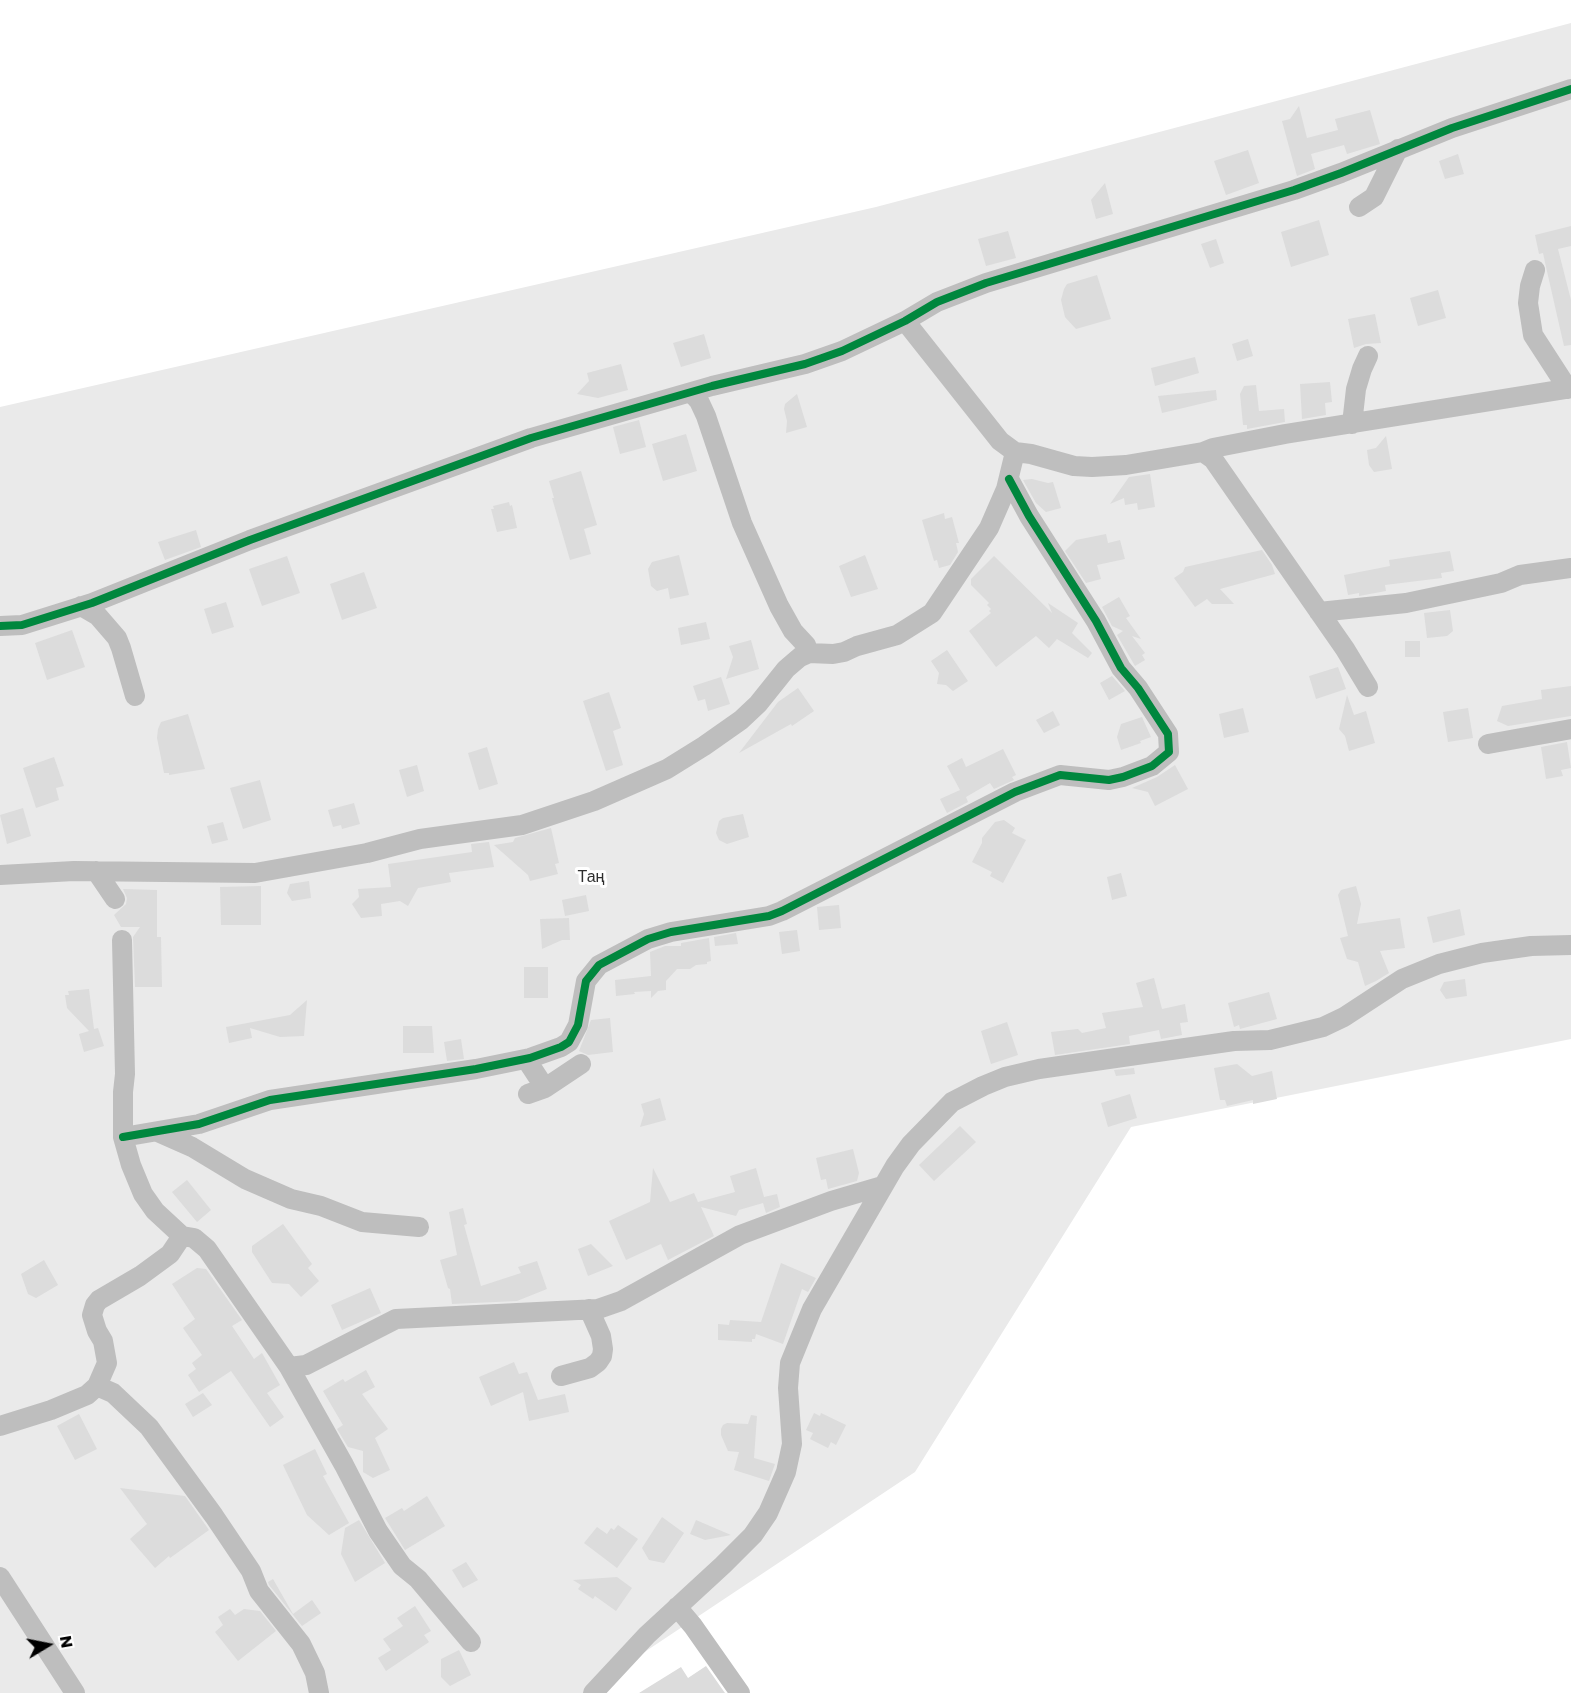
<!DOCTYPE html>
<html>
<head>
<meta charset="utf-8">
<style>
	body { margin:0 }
	#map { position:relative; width:1571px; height:1693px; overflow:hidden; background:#fff; font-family:Poppins,sans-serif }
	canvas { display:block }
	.north { position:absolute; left:18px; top:1615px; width:60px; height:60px; -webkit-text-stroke:4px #fff; paint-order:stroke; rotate:80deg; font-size:16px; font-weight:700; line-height:24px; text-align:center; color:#000 }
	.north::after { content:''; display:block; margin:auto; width:21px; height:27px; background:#000; clip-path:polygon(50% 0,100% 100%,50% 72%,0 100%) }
</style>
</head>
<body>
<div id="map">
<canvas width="1571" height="1693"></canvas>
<div class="north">N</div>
</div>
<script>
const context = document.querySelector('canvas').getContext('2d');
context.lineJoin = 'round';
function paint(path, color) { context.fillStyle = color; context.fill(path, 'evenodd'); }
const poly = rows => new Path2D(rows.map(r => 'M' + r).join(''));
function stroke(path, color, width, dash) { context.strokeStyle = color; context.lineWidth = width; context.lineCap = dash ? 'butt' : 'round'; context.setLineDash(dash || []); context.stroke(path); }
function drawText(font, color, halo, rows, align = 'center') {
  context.font = font + ' Poppins,sans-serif'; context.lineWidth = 6; context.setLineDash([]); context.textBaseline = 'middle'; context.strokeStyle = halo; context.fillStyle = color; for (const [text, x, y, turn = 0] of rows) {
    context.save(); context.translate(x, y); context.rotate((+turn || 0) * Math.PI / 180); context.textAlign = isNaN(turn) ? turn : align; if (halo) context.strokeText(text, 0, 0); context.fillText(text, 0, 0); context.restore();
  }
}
paint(poly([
	[1571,23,1571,1039,1131,1127,915,1472,583,1693,0,1693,0,407,876,207]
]), '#eaeaea');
paint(poly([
	[1299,106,1307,138,1338,130,1335,119,1370,110,1380,144,1347,154,1344,145,1311,154,1315,169,1297,176,1282,121,1290,119],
	[1248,150,1259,183,1226,195,1214,161],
	[1458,154,1464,174,1445,179,1439,161],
	[1105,183,1113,214,1096,219,1091,200],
	[1319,220,1329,255,1291,267,1281,232],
	[1571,226,1571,246,1558,249,1571,300,1571,345,1564,346,1546,267,1543,253,1539,254,1535,235],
	[1008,231,1016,258,986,266,978,239],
	[1216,239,1224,263,1210,268,1201,244],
	[1097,275,1111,319,1076,329,1065,317,1061,300,1064,289,1067,284],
	[1438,290,1446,318,1418,326,1410,298],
	[1375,314,1381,343,1366,344,1354,348,1348,319],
	[704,334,711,358,681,367,673,343],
	[1248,339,1253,356,1237,361,1232,344],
	[1195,357,1199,373,1155,386,1151,368],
	[621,364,628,390,598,398,577,394,589,381,587,373],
	[1330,382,1332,402,1325,403,1326,415,1302,419,1300,384],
	[1256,385,1259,411,1284,409,1285,422,1247,429,1247,425,1243,425,1240,394,1244,386],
	[1216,390,1217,400,1162,413,1158,396],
	[797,394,807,427,786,433,787,421,784,409,785,404],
	[639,420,646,447,620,454,613,427],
	[686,434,697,471,663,481,652,444],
	[1386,436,1392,469,1374,472,1369,465,1367,450,1376,448],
	[581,471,597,525,584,529,591,554,570,560,552,498,554,498,549,481],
	[1150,474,1155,507,1138,510,1137,503,1125,505,1124,498,1110,504,1129,477],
	[1032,479,1048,483,1053,482,1061,508,1046,512,1036,503,1023,480],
	[509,502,510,506,512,505,517,528,497,532,491,509,494,509,493,506],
	[944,513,945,519,952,517,959,543,956,543,958,552,950,565,939,568,937,560,934,561,922,520],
	[196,530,201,547,165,560,158,542],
	[1106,534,1108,543,1120,540,1125,559,1097,565,1101,579,1086,583,1065,551,1076,540],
	[1262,550,1272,565,1275,574,1220,589,1234,604,1212,604,1207,599,1195,607,1174,578,1183,572,1185,567],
	[1450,551,1454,571,1441,573,1442,578,1385,585,1386,591,1359,596,1359,593,1348,595,1344,575,1390,566,1389,560],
	[679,555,689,595,670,599,668,588,657,591,651,586,648,569,652,562],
	[865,555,878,589,851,597,839,566],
	[287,556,300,593,262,606,249,569],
	[994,556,1052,613,1048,603,1078,623,1072,633,1092,653,1088,658,1057,639,1049,648,1036,636,996,667,969,631,991,613,989,611,991,609,987,605,989,603,971,585,971,579],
	[364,572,377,608,342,620,330,584],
	[1119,597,1130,616,1126,618,1141,639,1132,636,1145,653,1142,655,1145,660,1135,666,1117,635,1123,631,1112,626,1102,607],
	[226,602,234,627,212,634,204,609],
	[1450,610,1453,631,1447,636,1427,638,1424,613],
	[706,622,710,639,681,645,678,628],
	[72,630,85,667,47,680,35,643],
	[751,640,759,669,726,679,733,657,729,646],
	[1405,641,1420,641,1420,657,1405,657],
	[947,650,968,681,953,691,946,685,937,684,939,673,931,661],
	[1338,667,1346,689,1316,699,1309,676],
	[1112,676,1125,691,1109,700,1100,683],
	[721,677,730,704,708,711,705,699,698,701,693,686],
	[1571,686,1571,716,1508,726,1497,721,1502,706,1542,699,1541,690],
	[798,688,814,711,792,726,791,724,739,753,778,702],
	[609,692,621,728,613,731,623,765,606,771,583,701],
	[1347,695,1354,715,1366,711,1375,743,1349,751,1345,736,1339,729],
	[1243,708,1249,732,1224,738,1219,714],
	[1468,708,1473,738,1448,742,1443,712],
	[1053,711,1060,725,1044,733,1036,720],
	[188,714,205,769,169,775,169,773,164,773,157,738,158,729,161,722],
	[1142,717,1151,737,1140,741,1141,743,1121,750,1117,737,1121,724],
	[1567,742,1571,768,1561,770,1563,776,1546,779,1541,747],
	[487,747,498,784,479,790,468,753],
	[1003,749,1016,775,1012,777,1014,780,994,789,990,783,966,797,968,802,947,813,940,799,960,790,947,766,962,758,966,767],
	[54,757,64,786,56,788,59,800,36,808,23,768],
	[417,765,424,791,407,797,399,770],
	[1175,765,1188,789,1155,806,1148,792,1132,788,1157,777],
	[260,780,271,820,243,829,230,788],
	[354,803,360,824,342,829,341,825,333,827,328,810],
	[23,808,31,836,7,844,0,815],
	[743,814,749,837,727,844,719,840,716,833,719,821,723,818],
	[1004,820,1015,828,1012,833,1026,840,1003,883,990,876,992,872,972,862,982,843,982,838,995,822],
	[223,822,228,840,212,844,207,826],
	[551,828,559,863,555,864,558,874,530,881,528,875,494,845,513,842,515,838],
	[489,842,494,867,449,873,451,882,418,888,408,906,400,901,381,904,382,916,361,918,352,904,359,897,358,889,391,887,388,864,472,852,471,844],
	[1121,873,1127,896,1112,900,1107,877],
	[309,881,311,898,292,901,287,893,290,884],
	[261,886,261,925,221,925,220,887],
	[1356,886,1361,904,1357,924,1400,918,1405,948,1380,951,1389,973,1376,981,1365,986,1358,962,1347,959,1340,938,1348,936,1338,895,1341,890],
	[123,889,157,890,157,937,161,937,162,987,135,987,133,937,140,927,121,927,114,915,126,904,127,898],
	[586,895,589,911,565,916,562,900],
	[839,905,841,928,819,930,817,907],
	[1460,909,1465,935,1433,943,1427,917],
	[569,918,570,940,562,940,542,949,540,919],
	[797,930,800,951,782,954,779,932],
	[736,933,738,944,715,946,714,937],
	[709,938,711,961,707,962,707,964,696,965,690,969,677,969,666,981,666,990,658,991,651,998,651,991,634,992,635,994,616,996,615,980,651,976,650,952,665,946,681,946,681,943],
	[524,967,548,967,548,998,524,998],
	[1154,978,1162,1009,1185,1004,1188,1022,1180,1023,1182,1035,1161,1039,1159,1030,1129,1036,1130,1044,1055,1055,1051,1032,1078,1029,1082,1033,1106,1028,1102,1013,1143,1007,1136,983],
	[1465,979,1467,996,1446,999,1440,990,1444,982],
	[89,989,94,1029,98,1028,104,1046,84,1052,79,1034,89,1031,67,1008,65,995,69,995,68,991],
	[1269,992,1277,1019,1240,1029,1239,1025,1234,1027,1228,1003],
	[307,1000,304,1036,280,1037,250,1028,252,1038,229,1043,226,1027,290,1015],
	[610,1018,613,1052,588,1055,579,1051,591,1020],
	[1007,1022,1018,1055,991,1064,981,1031],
	[403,1026,432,1026,434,1053,403,1053],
	[461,1039,464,1059,447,1061,444,1042],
	[1237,1064,1252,1076,1272,1071,1277,1099,1253,1104,1253,1100,1227,1106,1225,1100,1220,1100,1214,1068],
	[1134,1068,1135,1074,1116,1076,1114,1070],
	[1130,1094,1137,1118,1108,1127,1101,1103],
	[660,1098,666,1120,640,1127,644,1114,641,1104],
	[960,1126,976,1142,934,1181,919,1165],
	[853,1149,859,1173,857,1181,828,1189,826,1179,821,1180,816,1158],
	[653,1168,670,1202,694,1193,698,1202,735,1192,730,1176,756,1168,764,1197,777,1194,780,1207,766,1213,763,1203,739,1210,736,1216,701,1207,714,1236,668,1260,661,1244,626,1260,609,1221,650,1202],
	[187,1180,211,1210,197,1222,172,1192],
	[463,1208,467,1224,464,1225,481,1286,521,1273,518,1267,537,1261,547,1289,517,1301,452,1304,450,1289,448,1288,440,1260,457,1255,449,1212],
	[283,1224,312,1264,308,1268,319,1281,301,1297,289,1284,272,1283,252,1252,252,1246],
	[591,1244,613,1266,588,1276,578,1249],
	[44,1260,58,1285,36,1298,28,1294,21,1274],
	[781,1263,816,1278,808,1292,802,1289,783,1344,756,1334,755,1339,752,1339,752,1342,718,1340,718,1324,729,1325,730,1320,761,1322],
	[197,1268,206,1269,242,1320,232,1326,254,1359,262,1353,280,1385,267,1393,284,1417,270,1427,231,1371,199,1392,188,1375,196,1369,192,1363,202,1355,183,1328,195,1319,172,1284],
	[370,1288,381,1313,342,1330,331,1305],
	[514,1362,519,1374,527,1372,538,1400,565,1394,569,1412,529,1421,523,1392,491,1406,479,1377],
	[366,1370,375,1387,362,1394,388,1429,375,1438,390,1470,373,1478,363,1472,363,1451,348,1447,337,1429,343,1425,323,1391,343,1379,345,1382],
	[203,1393,212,1405,193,1417,185,1404],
	[814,1413,820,1416,821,1413,846,1425,836,1445,831,1442,828,1448,810,1439,813,1433,806,1430],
	[79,1414,97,1449,75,1460,57,1426],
	[751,1415,757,1416,754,1458,775,1464,769,1481,734,1470,739,1452,728,1451,721,1435,721,1429,723,1425,727,1423,748,1424],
	[315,1449,327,1474,323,1476,349,1523,329,1535,307,1515,283,1465],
	[120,1488,185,1496,209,1530,170,1558,169,1556,155,1568,130,1539,147,1524],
	[427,1496,445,1526,405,1550,385,1518,402,1508,404,1511],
	[662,1517,684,1533,664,1563,649,1560,642,1548],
	[359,1520,385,1563,355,1582,341,1554,345,1528],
	[696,1520,731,1535,705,1540,690,1534],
	[618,1525,638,1539,617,1568,584,1543,597,1527,607,1534,611,1528,614,1530],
	[466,1562,478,1580,463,1588,452,1570],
	[617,1577,632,1588,616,1611,595,1596,593,1599,578,1589,581,1585,573,1580],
	[273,1579,293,1614,312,1600,321,1613,302,1626,269,1585,268,1582],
	[415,1606,431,1631,424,1635,429,1642,386,1671,378,1658,391,1650,383,1639,403,1626,397,1618],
	[230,1609,235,1615,244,1609,260,1611,276,1631,238,1661,215,1632,223,1625,218,1617],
	[459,1650,471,1675,450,1686,441,1677,441,1659],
	[706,1666,725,1693,639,1693,681,1667,688,1678]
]), '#dcdcdc');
stroke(poly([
	[1359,207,1374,197,1398,149],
	[1535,270,1530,286,1528,303,1533,335,1568,389],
	[905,321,1000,441,1015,452,1031,454,1074,466,1092,467,1126,465,1203,452,1213,448,1285,434,1571,388],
	[691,392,699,401,706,416,742,523,779,606,793,631,806,645,809,653],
	[1352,424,1356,389,1362,369,1368,356],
	[1203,452,1213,459,1345,649,1368,687],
	[81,606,98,616,117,638,121,648,135,696],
	[1319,612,1406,603,1501,583,1520,575,1571,568],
	[0,626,22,625,92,603,250,540,531,438,712,386,805,364,842,351,905,321,937,302,986,283,1294,190,1341,173,1452,128,1571,89],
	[1488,744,1571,729],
	[96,871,115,899],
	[0,875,74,871,255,873,367,853,420,839,522,825,594,801,667,769,704,746,741,720,758,704,786,669,800,657,809,653,833,654,844,652,857,646,897,635,932,613,989,528,1006,489,1015,452],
	[122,940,125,1074,123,1092,123,1137,131,1165,143,1194,155,1211,182,1236,194,1238,207,1249,289,1367,344,1465,378,1531,402,1566,418,1579,471,1642],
	[526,1059,545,1088],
	[528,1094,545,1088,581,1064],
	[158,1132,192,1147,245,1179,291,1199,321,1206,362,1222,419,1227],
	[123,1137,199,1124,270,1100,476,1069,530,1058,561,1047,569,1042,578,1025,586,981,599,965,648,939,671,932,769,916,782,911,1015,792,1060,775,1109,780,1123,777,1152,766,1169,752,1168,734,1138,688,1121,668,1096,621,1029,516,1009,479],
	[289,1367,306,1365,396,1319,598,1309,621,1301,740,1235,831,1201,882,1186],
	[561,1376,590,1368,598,1362,602,1356,603,1349,601,1336,589,1309],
	[97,1386,113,1393,149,1427,214,1516,251,1571,259,1591,301,1644,315,1673,319,1693],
	[0,1426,51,1410,87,1395,97,1386,107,1363,103,1341,97,1331,92,1315,95,1305,99,1300,140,1276,170,1254,182,1236],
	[0,1577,75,1693],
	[677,1607,693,1626,740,1693],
	[593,1693,647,1635,723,1565,753,1535,768,1513,786,1472,792,1444,788,1388,790,1363,812,1309,895,1166,911,1144,952,1102,983,1086,1005,1077,1039,1069,1234,1041,1270,1040,1323,1027,1344,1017,1402,979,1439,964,1482,953,1531,946,1571,945]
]), '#bebebe', 20);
stroke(poly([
	[0,626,22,625,92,603,250,540,531,438,712,386,805,364,842,351,905,321,937,302,986,283,1294,190,1341,173,1452,128,1571,89],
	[123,1137,199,1124,270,1100,476,1069,530,1058,561,1047,569,1042,578,1025,586,981,599,965,648,939,671,932,769,916,782,911,1015,792,1060,775,1109,780,1123,777,1152,766,1169,752,1168,734,1138,688,1121,668,1096,621,1029,516,1009,479]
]), '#00873e', 8);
drawText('16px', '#2f2f2f', '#fff', [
	["Таң",591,878]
]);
</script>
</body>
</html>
